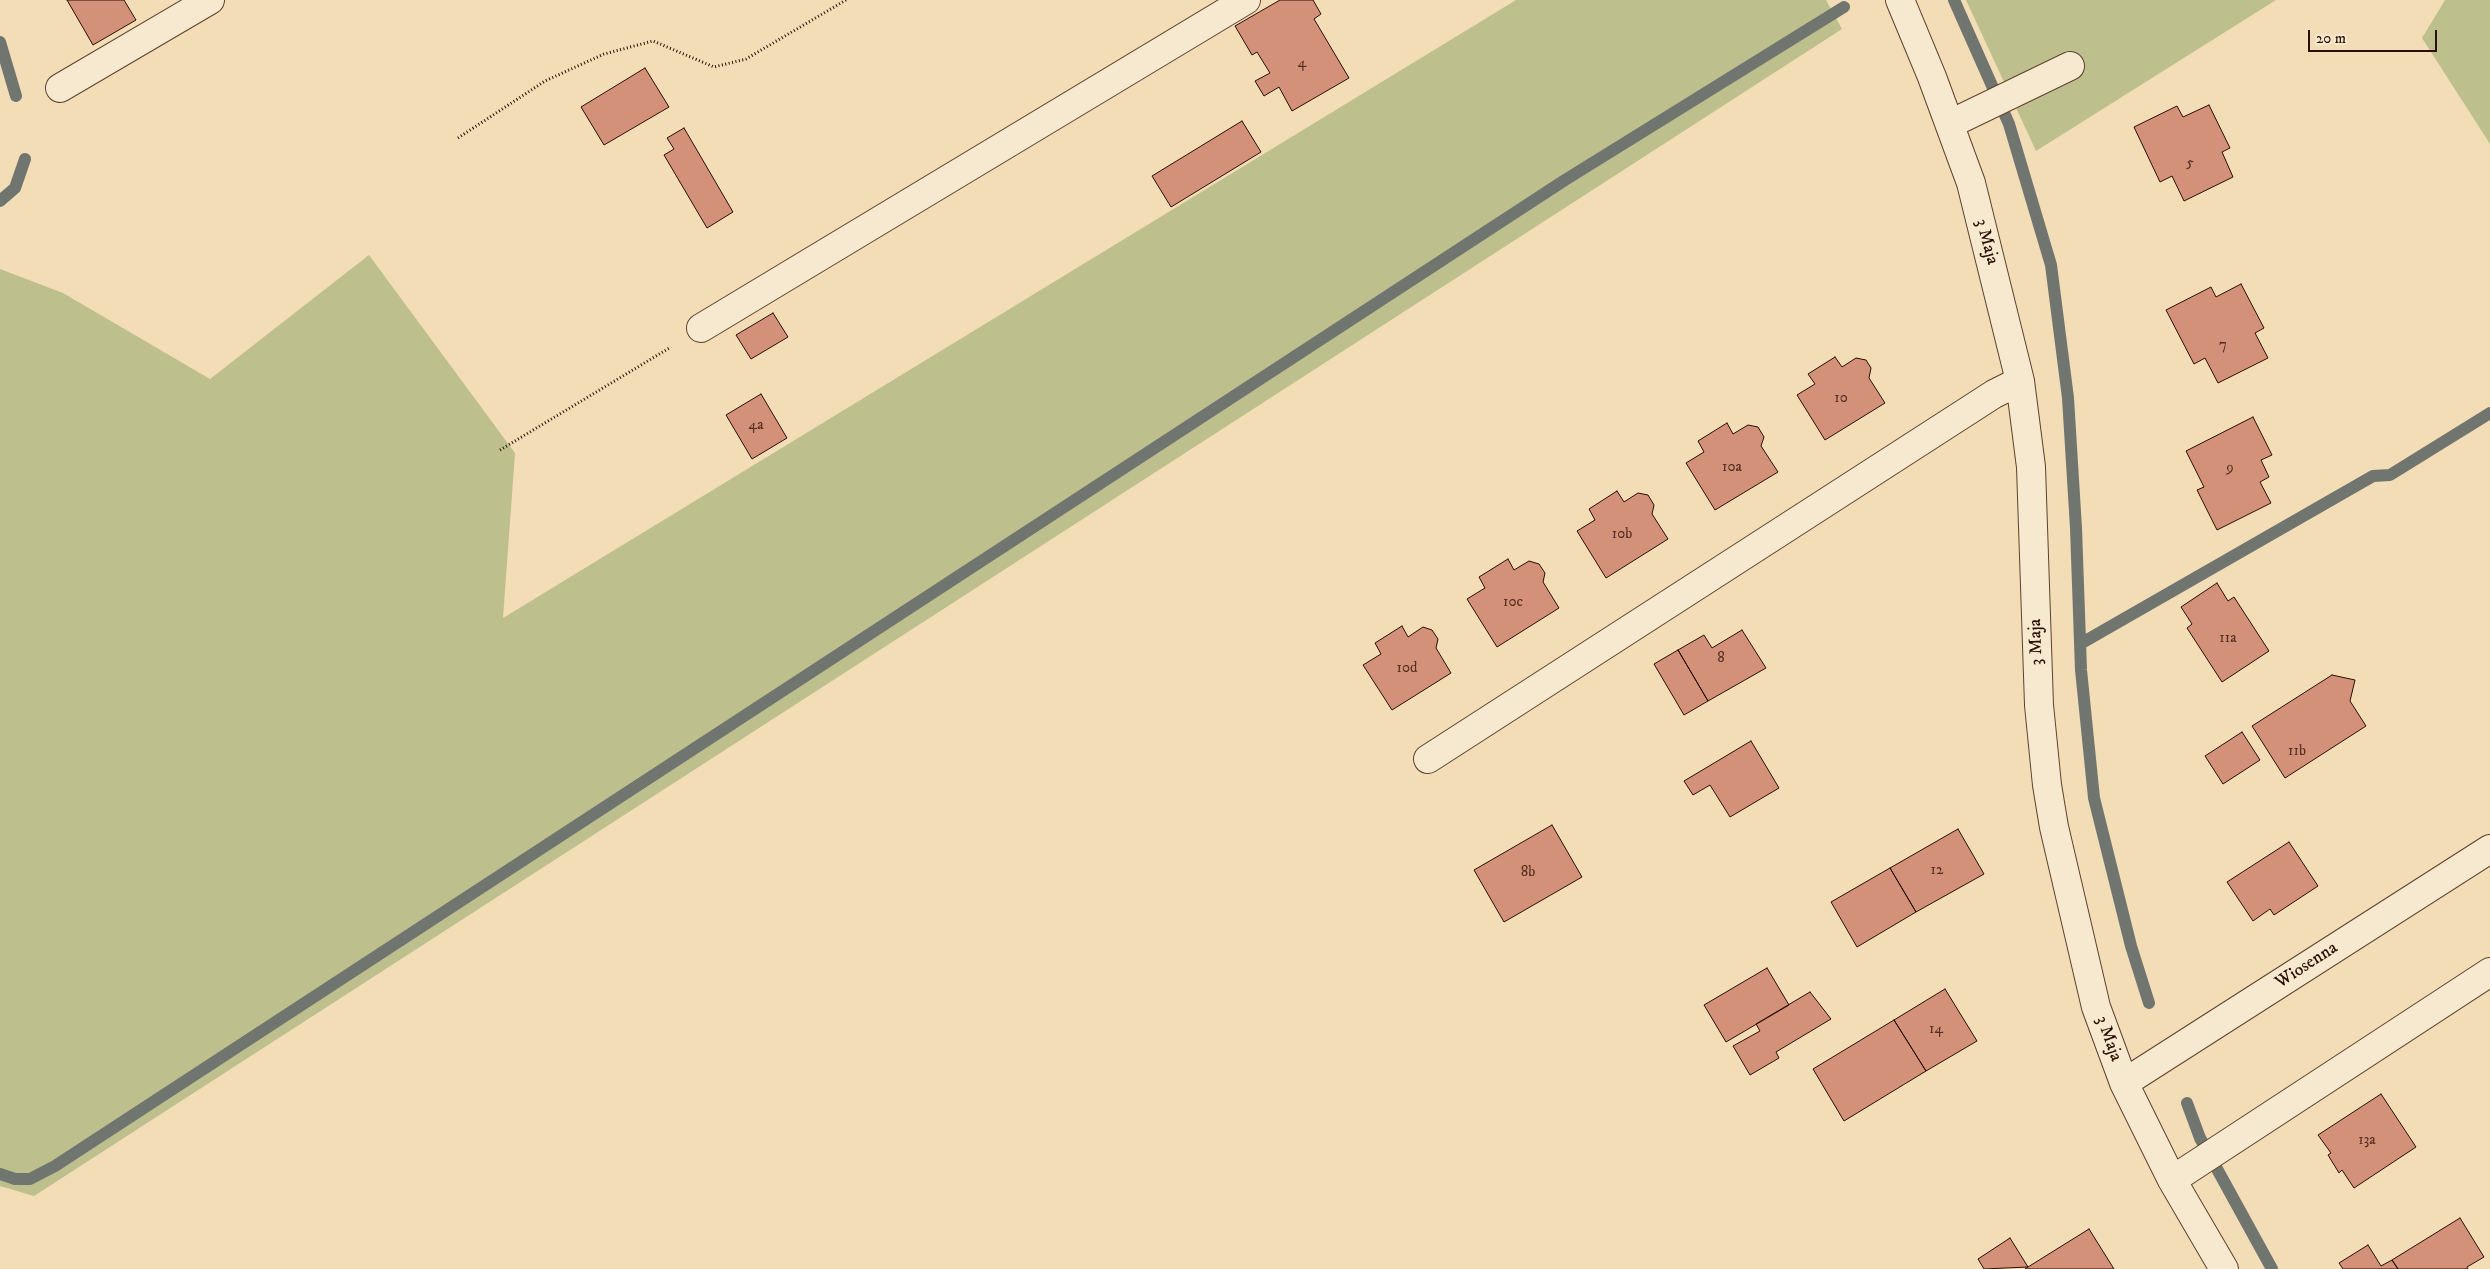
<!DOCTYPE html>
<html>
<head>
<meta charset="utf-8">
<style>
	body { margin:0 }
	#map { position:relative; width:2490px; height:1269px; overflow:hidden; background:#f3ddb6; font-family:"IM FELL DW Pica",serif }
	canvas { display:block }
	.scale { position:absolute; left:2308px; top:30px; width:129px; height:22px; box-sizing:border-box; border:2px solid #290e01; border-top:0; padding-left:6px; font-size:15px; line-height:18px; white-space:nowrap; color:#290e01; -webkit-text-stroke:4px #f7e9d0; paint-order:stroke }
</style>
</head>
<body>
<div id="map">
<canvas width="2490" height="1269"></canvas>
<div class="scale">20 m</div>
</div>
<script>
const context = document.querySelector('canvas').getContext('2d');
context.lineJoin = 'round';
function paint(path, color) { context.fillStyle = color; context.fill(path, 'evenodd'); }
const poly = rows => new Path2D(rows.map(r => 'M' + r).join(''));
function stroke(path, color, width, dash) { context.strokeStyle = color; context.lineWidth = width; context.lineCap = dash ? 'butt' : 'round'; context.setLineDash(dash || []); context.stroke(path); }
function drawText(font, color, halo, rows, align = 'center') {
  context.font = font + ' "IM FELL DW Pica",serif'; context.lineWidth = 5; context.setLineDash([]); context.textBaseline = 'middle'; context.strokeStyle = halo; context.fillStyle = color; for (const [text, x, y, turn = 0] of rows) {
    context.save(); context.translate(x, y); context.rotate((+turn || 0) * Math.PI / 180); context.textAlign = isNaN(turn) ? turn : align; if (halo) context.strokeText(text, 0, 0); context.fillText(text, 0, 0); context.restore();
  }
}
paint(poly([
	[1516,0,1826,0,1842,29,34,1196,0,1186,0,269,63,293,210,379,369,255,515,453,503,618],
	[1966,0,2276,0,2036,151],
	[2445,0,2490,0,2490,144,2422,38]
]), '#bdc08d');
stroke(poly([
	[1954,0,2009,124,2051,265,2068,398,2076,528,2081,670,2094,798,2131,946,2149,1003],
	[0,42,16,96],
	[0,201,15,188,25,159],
	[2080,644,2373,476,2390,475,2490,413],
	[2187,1103,2200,1138,2272,1269],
	[0,1174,15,1179,30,1179,55,1166,1565,180,1844,7]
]), '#70756f', 12);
const building = poly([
	[67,0,124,0,136,20,93,45,67,0],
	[1280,0,1313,0,1321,14,1314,19,1349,78,1292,111,1279,87,1264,96,1255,81,1270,73,1257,52,1252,55,1235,26,1280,0],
	[645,68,669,107,604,145,581,107,645,68],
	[2209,105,2230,148,2222,152,2233,177,2184,201,2172,176,2160,182,2134,127,2177,106,2183,117,2209,105],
	[1242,121,1261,152,1171,207,1152,176,1242,121],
	[684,128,733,212,707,228,664,155,674,149,667,138,684,128],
	[2241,284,2264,328,2255,333,2268,358,2218,383,2205,358,2194,364,2166,310,2211,287,2216,297,2241,284],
	[773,313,788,337,751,359,736,335,773,313],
	[1835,357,1842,367,1856,358,1866,360,1871,368,1869,378,1885,403,1825,440,1797,395,1815,384,1808,374,1835,357],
	[761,394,787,438,752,459,726,415,761,394],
	[2253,417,2272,455,2261,460,2269,477,2260,482,2271,503,2217,530,2197,490,2204,487,2186,451,2253,417],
	[1727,423,1733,434,1748,425,1758,427,1764,437,1761,446,1778,472,1715,510,1686,463,1704,452,1698,441,1727,423],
	[1617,491,1624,502,1638,493,1648,495,1654,505,1652,514,1668,539,1606,578,1577,531,1595,520,1589,509,1617,491],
	[1508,559,1514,570,1529,561,1539,564,1545,573,1543,582,1559,608,1497,647,1467,599,1485,588,1479,577,1508,559],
	[2217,583,2228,601,2234,597,2269,651,2222,682,2187,628,2192,624,2181,607,2217,583],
	[1402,626,1408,637,1423,627,1432,630,1438,639,1436,648,1451,673,1392,710,1363,665,1381,654,1375,643,1402,626],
	[1742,630,1766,668,1708,701,1678,650,1704,635,1712,648,1742,630],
	[1678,650,1708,701,1684,715,1654,664,1678,650],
	[2332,675,2355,680,2350,701,2366,726,2285,778,2252,726,2332,675],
	[2242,732,2260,760,2223,784,2205,756,2242,732],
	[1751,741,1779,788,1730,817,1710,785,1693,795,1684,781,1751,741],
	[1552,825,1582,877,1504,922,1474,870,1552,825],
	[1958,829,1984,874,1916,912,1890,868,1958,829],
	[2289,842,2318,886,2274,915,2270,909,2253,921,2227,882,2289,842],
	[1890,868,1916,912,1857,947,1831,902,1890,868],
	[1767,968,1789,1005,1726,1042,1704,1005,1767,968],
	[1945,989,1977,1041,1926,1071,1894,1020,1945,989],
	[1810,992,1831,1019,1776,1052,1779,1058,1750,1075,1733,1046,1760,1031,1756,1024,1810,992],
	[1894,1020,1926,1071,1844,1121,1813,1069,1894,1020],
	[2381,1094,2416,1147,2354,1188,2342,1170,2339,1173,2328,1155,2331,1153,2318,1135,2381,1094],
	[2460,1218,2484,1257,2467,1267,2468,1269,2398,1269,2392,1260,2460,1218],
	[2089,1229,2114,1269,2025,1269,2028,1267,2089,1229],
	[2010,1238,2028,1267,1984,1269,1978,1259,2010,1238],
	[2368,1245,2381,1266,2392,1260,2398,1269,2343,1269,2339,1263,2368,1245]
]);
paint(building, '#d3917a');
stroke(building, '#290e01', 1);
const minor = poly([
	[1900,0,1932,77,1971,183,2020,381,2031,467,2039,705,2047,785,2054,827,2096,1007,2124,1083,2172,1180,2224,1269],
	[60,88,210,0],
	[1950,124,2070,66],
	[701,328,1246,0],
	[1428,759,1994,394,2020,381],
	[2124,1083,2490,849],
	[2172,1180,2490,972]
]);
stroke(minor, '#5c422e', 30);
stroke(poly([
	[458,138,545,81,604,54,653,41,714,67,746,59,846,0],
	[500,450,671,347]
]), '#290e01', 3, [1, 2.5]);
stroke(minor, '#f7e9d0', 28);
drawText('15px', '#542f1f', null, [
	["4",1302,64],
	["5",2190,164],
	["7",2223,346],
	["10",1841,399],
	["4a",756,426],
	["10a",1732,468],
	["9",2230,469],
	["10b",1622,535],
	["10c",1513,603],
	["11a",2228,639],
	["8",1721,659],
	["10d",1407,669],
	["11b",2297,752],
	["12",1937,871],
	["8b",1528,873],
	["14",1936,1030],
	["13a",2367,1141]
]);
drawText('18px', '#290e01', '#f7e9d0', [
	["3 Maja",1986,242,75],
	["3 Maja",2037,642,-92],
	["Wiosenna",2307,966,-33],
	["3 Maja",2108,1039,70]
]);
</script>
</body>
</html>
